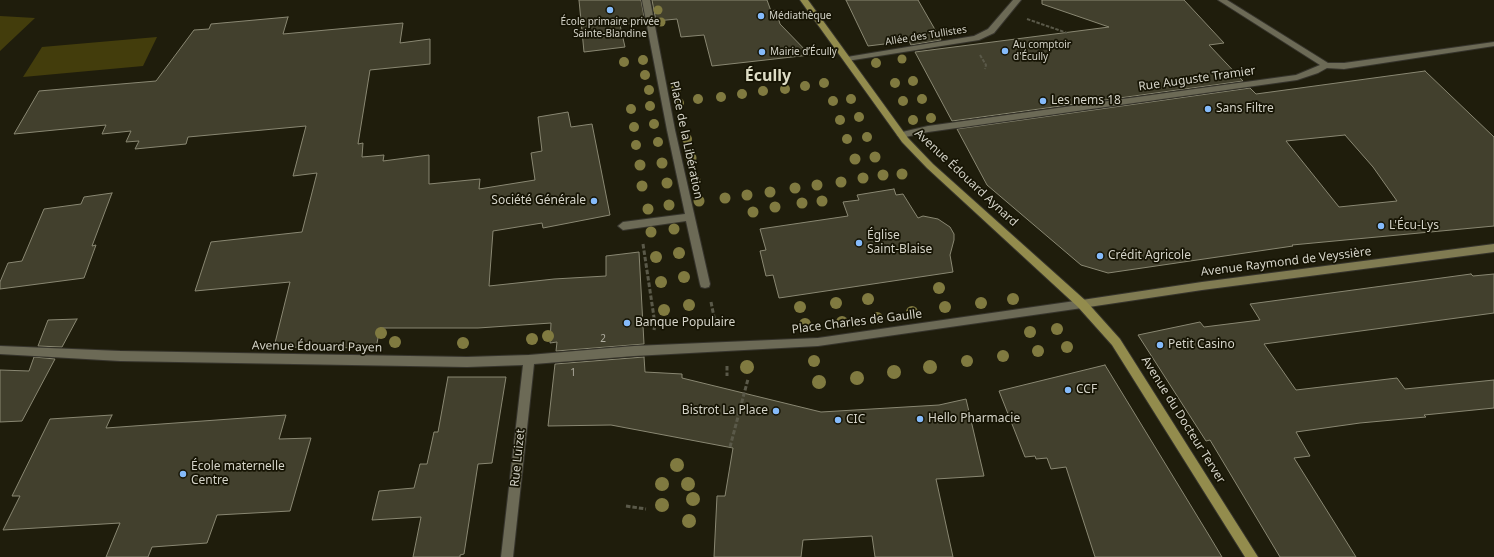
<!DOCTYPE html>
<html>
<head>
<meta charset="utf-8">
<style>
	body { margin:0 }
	canvas { display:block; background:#1f1d0c }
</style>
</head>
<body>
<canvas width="1494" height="557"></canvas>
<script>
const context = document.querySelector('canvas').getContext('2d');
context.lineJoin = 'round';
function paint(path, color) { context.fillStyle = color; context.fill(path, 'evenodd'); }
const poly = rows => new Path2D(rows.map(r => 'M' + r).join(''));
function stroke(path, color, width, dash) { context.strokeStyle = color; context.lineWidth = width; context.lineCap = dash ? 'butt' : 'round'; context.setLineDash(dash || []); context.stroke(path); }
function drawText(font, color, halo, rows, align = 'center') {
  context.font = font + ' "Noto Sans",sans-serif'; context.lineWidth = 3.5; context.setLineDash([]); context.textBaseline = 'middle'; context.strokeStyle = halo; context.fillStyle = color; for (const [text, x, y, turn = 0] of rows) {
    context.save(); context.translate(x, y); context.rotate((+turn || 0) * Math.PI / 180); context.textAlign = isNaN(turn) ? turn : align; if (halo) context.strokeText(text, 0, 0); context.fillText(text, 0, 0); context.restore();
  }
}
paint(poly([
	[0,16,35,18,0,51],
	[157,37,143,66,23,77,42,47]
]), '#433d0c');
const building = poly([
	[579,0,641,0,645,22,620,25,625,47,584,52,579,0],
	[652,0,767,0,771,11,776,10,780,24,810,55,712,66,704,35,681,37,677,19,656,21,652,0],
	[846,0,918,0,941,40,911,45,909,41,868,46,846,0],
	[1042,0,1184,0,1224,43,1209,45,1243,81,952,121,915,52,1109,27,1042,4,1042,0],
	[288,17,283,34,403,23,400,43,430,39,430,64,370,70,358,144,363,143,362,157,384,155,383,161,429,155,429,184,480,179,479,189,535,180,531,153,542,151,538,117,568,112,571,127,592,124,610,215,543,228,542,223,493,231,489,286,554,279,606,276,606,256,639,252,644,344,556,351,557,342,550,343,551,323,478,328,380,328,376,348,274,347,290,282,195,291,211,242,302,232,317,173,293,176,306,126,188,137,186,144,135,149,139,141,126,142,131,131,102,134,106,125,14,134,39,91,156,81,194,30,209,29,211,24,288,17],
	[1425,71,1494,137,1494,226,1292,245,1293,246,1108,273,1081,265,987,185,957,129,1250,88,1256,94,1425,71],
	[1345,135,1373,167,1397,201,1339,207,1286,141,1345,135],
	[894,189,896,195,903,194,918,218,923,216,938,219,950,227,954,234,954,240,950,255,953,272,779,298,773,275,766,276,760,251,766,250,760,229,848,216,843,202,859,200,857,195,894,189],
	[112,193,92,246,96,245,84,278,0,289,0,282,8,263,22,261,44,209,81,204,84,197,112,193],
	[1471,274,1473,276,1494,274,1494,313,1264,344,1296,390,1397,378,1405,389,1494,380,1494,408,1424,415,1426,417,1360,423,1296,432,1310,456,1294,458,1356,557,1280,557,1210,440,1206,441,1138,335,1200,322,1204,327,1260,320,1250,304,1471,274],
	[77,319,62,347,38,346,48,320,77,319],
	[34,357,55,359,22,421,0,422,0,370,29,371,34,357],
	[644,357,645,372,682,374,682,378,821,412,939,405,966,399,984,476,936,479,953,557,875,557,872,536,803,540,801,557,714,557,717,496,725,496,733,448,611,425,548,426,555,364,644,357],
	[1105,365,1210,537,1222,557,1095,557,1066,467,1051,469,1047,458,1036,459,1035,456,1025,457,999,391,1105,365],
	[448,377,506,377,492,463,478,464,464,554,460,555,460,557,413,557,421,517,372,520,379,491,414,488,420,464,427,464,434,432,438,432,448,377],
	[112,415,106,428,286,415,279,439,311,438,290,511,217,515,207,543,152,547,148,557,106,557,120,523,3,530,20,496,12,496,50,419,112,415]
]);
paint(building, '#42402d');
stroke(building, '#898772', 1);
const lane = poly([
	[671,127,675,130,710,284,709,287,705,288,701,287,700,284,686,221,623,230,618,226,623,222,685,214,667,130,671,127]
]);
const street = poly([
	[642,0,650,0,675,130,671,133,667,130,642,0],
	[1013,0,1021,0,994,33,979,40,847,61,843,59,847,57,974,36,988,29,1013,0],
	[1218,0,1227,0,1328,63,1344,63,1494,42,1494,46,1344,69,1327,68,1318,73,1297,80,928,132,901,138,897,135,898,133,928,126,1296,75,1320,65,1218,0],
	[1082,300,1086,301,1087,304,1086,307,1082,308,818,346,634,356,534,364,513,557,501,557,523,365,467,367,120,361,0,354,0,346,120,351,467,357,529,355,634,346,818,338,1082,300]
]);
const secondary = poly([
	[1494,244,1494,252,1202,290,1082,308,1078,307,1077,304,1078,301,1082,300,1202,282,1494,244]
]);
const primary = poly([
	[800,0,808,0,908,138,933,164,1086,301,1120,339,1258,557,1245,557,1112,345,1078,307,927,168,902,142,800,0]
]);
stroke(lane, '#36342c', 2);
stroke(street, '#36342c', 2);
stroke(secondary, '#36342c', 2);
stroke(primary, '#36342c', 2);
stroke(poly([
	[1027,19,1067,33],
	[980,55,986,65,985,69]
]), '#5a5949', 2, [3.5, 1.5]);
stroke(poly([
	[643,244,655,324,654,330],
	[711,302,714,317,720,327],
	[727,366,727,376],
	[730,447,748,379],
	[626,506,646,509]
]), '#5a5949', 3, [4.5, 2]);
paint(lane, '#6c6a56');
paint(street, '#6c6a56');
paint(secondary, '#807b52');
paint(primary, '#938c4d');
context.fillStyle = '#807a40';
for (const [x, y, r] of [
	[658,10,4.5],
	[661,22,4.5],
	[902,59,4.5],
	[643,60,5],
	[624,62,5],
	[876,63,5],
	[645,75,5],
	[913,81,5],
	[824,83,5],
	[895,83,5],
	[805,86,5],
	[676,89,5],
	[785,89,5],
	[649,90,5],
	[763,91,5],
	[742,94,5],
	[721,97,5],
	[698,99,5],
	[851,99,5],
	[922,99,5],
	[833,101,5],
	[903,101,5],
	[679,103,5],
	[650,106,5],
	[631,109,5],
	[859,117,5],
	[931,118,5],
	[840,120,5],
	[913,120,5],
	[654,124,5],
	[634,127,5],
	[867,137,5],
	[687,139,5],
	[847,139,5],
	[658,142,5],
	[636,145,5],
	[875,157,5.5],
	[691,158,5.5],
	[855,159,5.5],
	[662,163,5.5],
	[640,165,5.5],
	[902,174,5.5],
	[883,175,5.5],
	[863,178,5.5],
	[695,180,5.5],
	[841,182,5.5],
	[667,183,5.5],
	[817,185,5.5],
	[642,186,5.5],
	[795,188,5.5],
	[770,192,5.5],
	[747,195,5.5],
	[725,198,5.5],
	[699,201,5.5],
	[822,201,5.5],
	[802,203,5.5],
	[669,205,5.5],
	[775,207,5.5],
	[648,209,5.5],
	[753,212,5.5],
	[674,229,5.5],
	[651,232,5.5],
	[679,253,6],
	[656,257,6],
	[684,277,6],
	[661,282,6],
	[939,288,6],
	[868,299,6],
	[1013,299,6],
	[836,303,6],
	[981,303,6],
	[689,305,6],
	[800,307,6],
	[945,307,6],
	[664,310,6],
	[912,312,6],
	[877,318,6],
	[842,322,6],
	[805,324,6],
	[1057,329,6],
	[1030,332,6],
	[381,333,6],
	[548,336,6],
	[532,339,6],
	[395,342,6],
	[463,343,6],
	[1067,347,6],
	[1038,351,6],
	[1003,356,6],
	[814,361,6],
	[967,361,6],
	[747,367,7],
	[930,367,7],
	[894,372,7],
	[857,378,7],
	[819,382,7],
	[677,465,7],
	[662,484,7],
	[688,484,7],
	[693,499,7],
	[662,505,7],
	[689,521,7]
]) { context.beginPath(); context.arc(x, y, r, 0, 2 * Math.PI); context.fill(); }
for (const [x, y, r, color] of [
	[610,10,4,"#85bbfb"],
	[761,16,4,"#85bbfb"],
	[1005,51,4,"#85bbfb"],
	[762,52,4,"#85bbfb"],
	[1043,101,4,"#85bbfb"],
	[1208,109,4,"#85bbfb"],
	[594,201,4,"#85bbfb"],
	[1381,226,4,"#85bbfb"],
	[859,243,4,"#85bbfb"],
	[1100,256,4,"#85bbfb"],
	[627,323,4,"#85bbfb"],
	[1160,345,4,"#85bbfb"],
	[1068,390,4,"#85bbfb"],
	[776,411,4,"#85bbfb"],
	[920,419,4,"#85bbfb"],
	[838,420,4,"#85bbfb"],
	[183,474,4,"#85bbfb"]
]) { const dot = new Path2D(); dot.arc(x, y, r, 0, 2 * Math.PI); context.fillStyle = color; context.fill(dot); stroke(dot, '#161404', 1.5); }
drawText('10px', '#d4d3c8', '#161404', [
	["Médiathèque",769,16],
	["École primaire privée",610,22,"center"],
	["Sainte-Blandine",610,34,"center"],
	["Au comptoir",1013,45],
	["d'Écully",1013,57],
	["Mairie d’Écully",770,52]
], 'left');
drawText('10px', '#d4d3c8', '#161404', [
	["Allée des Tullistes",926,36,-9]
]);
drawText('10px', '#b0aea1', null, [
	["2",603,339],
	["1",573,373]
]);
drawText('12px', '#d4d3c8', '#161404', [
	["Rue Auguste Tramier",1197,79,-8],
	["Place de la Libération",686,140,78],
	["Avenue Édouard Aynard",966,178,43],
	["Avenue Raymond de Veyssière",1286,262,-7],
	["Place Charles de Gaulle",857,322,-7],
	["Avenue Édouard Payen",317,347,1],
	["Avenue du Docteur Terver",1183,420,58],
	["Rue Luizet",518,458,-84]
]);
drawText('12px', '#d4d3c8', '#161404', [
	["Les nems 18",1051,101],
	["Sans Filtre",1216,109],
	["Société Générale",586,201,"right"],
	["L'Écu-Lys",1389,226],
	["Église",867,236],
	["Saint-Blaise",867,250],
	["Crédit Agricole",1108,256],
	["Banque Populaire",635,323],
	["Petit Casino",1168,345],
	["CCF",1076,390],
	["Bistrot La Place",768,411,"right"],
	["Hello Pharmacie",928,419],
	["CIC",846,420],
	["École maternelle",191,467],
	["Centre",191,481]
], 'left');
drawText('bold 16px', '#dddcc5', '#161404', [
	["Écully",768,76]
]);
</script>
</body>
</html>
